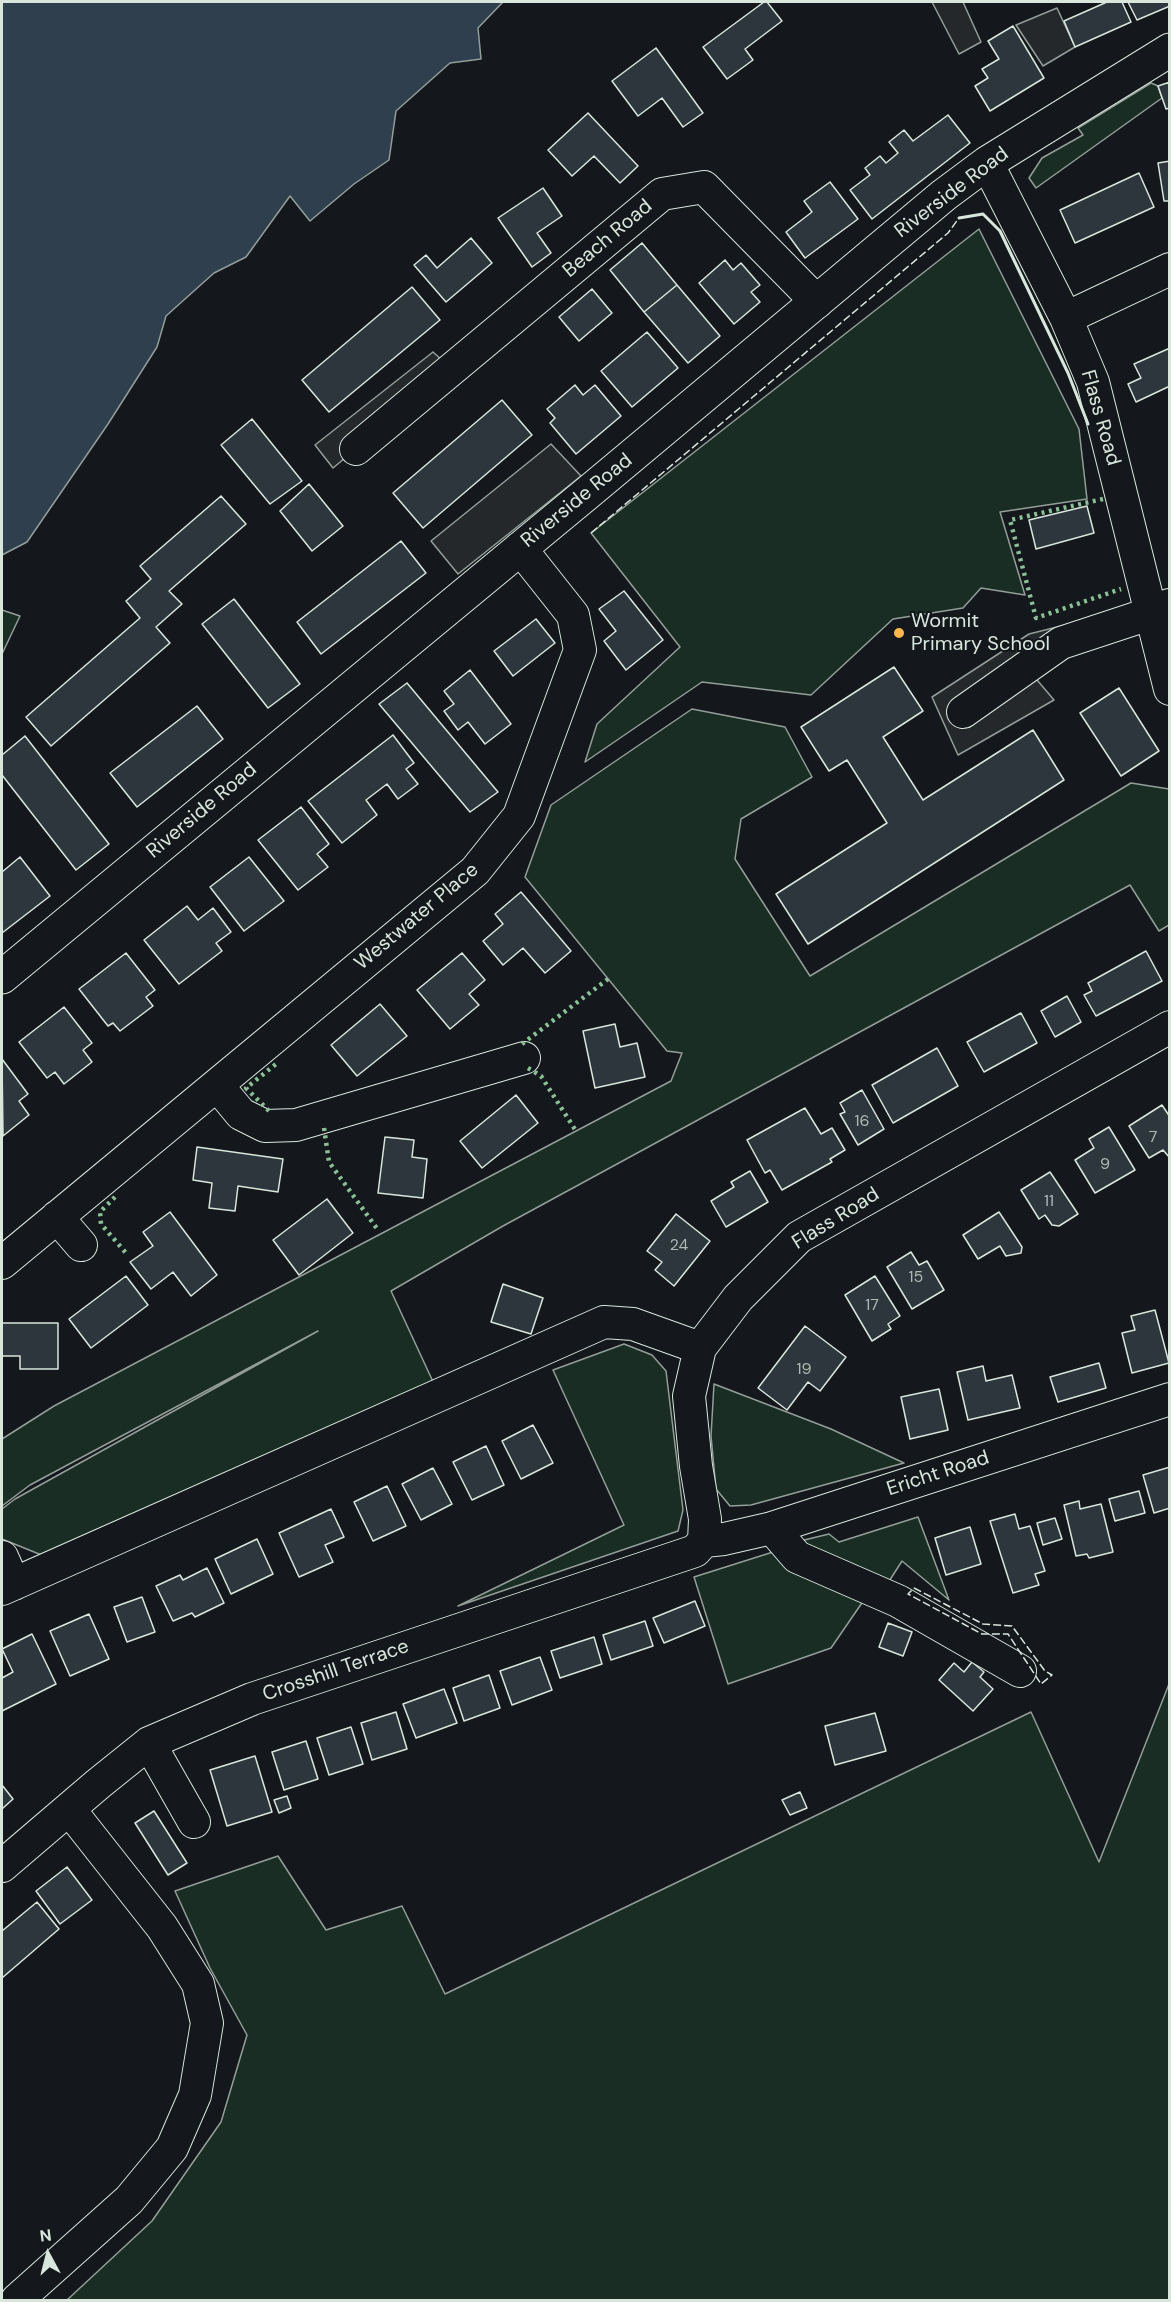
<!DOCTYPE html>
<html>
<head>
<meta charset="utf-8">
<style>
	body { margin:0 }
	#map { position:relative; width:1171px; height:2302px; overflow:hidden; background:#14181c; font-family:"DM Sans",sans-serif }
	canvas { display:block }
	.frame { position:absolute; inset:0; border:3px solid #d8e6dc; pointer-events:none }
	.north { position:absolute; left:18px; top:2224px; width:60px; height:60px; -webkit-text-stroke:4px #14181c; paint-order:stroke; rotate:353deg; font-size:16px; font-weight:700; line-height:24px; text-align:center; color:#d8e6dc }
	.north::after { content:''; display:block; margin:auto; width:21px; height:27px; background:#d8e6dc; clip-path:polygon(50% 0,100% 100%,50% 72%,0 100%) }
</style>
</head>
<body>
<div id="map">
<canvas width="1171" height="2302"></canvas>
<div class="frame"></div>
<div class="north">N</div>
</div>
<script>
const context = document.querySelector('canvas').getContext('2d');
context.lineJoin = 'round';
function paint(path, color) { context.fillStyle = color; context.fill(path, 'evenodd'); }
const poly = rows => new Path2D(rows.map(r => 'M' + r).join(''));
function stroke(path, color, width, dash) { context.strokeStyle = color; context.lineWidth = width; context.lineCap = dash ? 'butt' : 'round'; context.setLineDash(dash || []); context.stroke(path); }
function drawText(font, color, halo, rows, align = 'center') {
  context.font = font + ' "DM Sans",sans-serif'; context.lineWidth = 4.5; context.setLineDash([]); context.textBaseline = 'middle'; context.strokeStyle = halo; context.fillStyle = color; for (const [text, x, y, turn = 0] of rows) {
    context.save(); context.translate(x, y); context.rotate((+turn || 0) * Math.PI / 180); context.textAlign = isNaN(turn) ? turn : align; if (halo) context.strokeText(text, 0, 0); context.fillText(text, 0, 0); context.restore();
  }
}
const green = poly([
	[1151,83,1158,86,1162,98,1036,188,1029,178,1042,158,1083,135,1078,128,1151,83],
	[979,229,1079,429,1087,499,1000,512,1025,595,981,588,963,608,893,619,811,695,702,682,585,762,597,724,680,647,591,533,979,229],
	[2,610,20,616,2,654,2,610],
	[692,709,785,727,812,777,741,819,735,859,810,976,1131,783,1169,789,1169,925,1159,931,1130,885,503,1226,391,1291,435,1386,44,1556,2,1539,2,1509,15,1499,318,1331,30,1485,2,1506,2,1439,54,1406,671,1081,682,1053,667,1051,525,877,551,805,692,709],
	[624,1344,652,1355,666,1371,683,1510,678,1531,458,1606,624,1525,553,1370,624,1344],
	[714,1384,831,1429,904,1463,751,1505,730,1506,716,1489,711,1436,714,1384],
	[918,1517,949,1600,902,1561,886,1586,796,1542,829,1534,839,1542,918,1517],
	[773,1552,866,1597,831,1648,728,1684,694,1577,773,1552],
	[1169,1684,1169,2300,67,2300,152,2221,221,2122,247,2035,210,1968,175,1891,278,1856,326,1930,402,1906,445,1994,1031,1712,1099,1862,1169,1684]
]);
paint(green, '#1a2d24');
stroke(green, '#939e99', 1.5);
const parking = poly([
	[932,2,963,2,981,42,959,54,932,2],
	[1057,8,1075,47,1043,66,1016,25,1057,8],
	[433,352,452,369,333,468,315,445,433,352],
	[551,444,581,476,458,574,431,541,551,444],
	[1097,617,1032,674,1054,700,958,755,932,697,1029,634,1097,617]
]);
paint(parking, '#24282b');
stroke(parking, '#939e99', 1.5);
const water = poly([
	[2,2,503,2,478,28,481,59,450,63,396,111,389,160,354,184,310,221,290,196,246,257,214,273,166,316,157,347,108,424,27,542,2,555,2,2]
]);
paint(water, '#2f3f4d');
stroke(water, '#939e99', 1.5);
const building = poly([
	[764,2,767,2,782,21,745,49,753,60,727,79,703,47,764,2],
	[1107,2,1122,2,1131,22,1075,47,1064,21,1107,2],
	[1128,2,1170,2,1170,6,1137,20,1128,2],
	[1013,26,1044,78,990,111,975,86,988,78,982,69,999,59,988,41,1013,26],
	[656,48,703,113,683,127,662,98,638,116,612,81,656,48],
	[1170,82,1170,108,1166,109,1158,86,1170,82],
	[588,113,638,166,620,183,594,156,572,176,548,150,588,113],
	[948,115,970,143,872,219,850,190,870,175,865,168,880,156,886,163,898,153,889,142,904,130,913,141,948,115],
	[1170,161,1170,201,1164,201,1158,163,1170,161],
	[1139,173,1154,207,1075,243,1060,210,1139,173],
	[830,182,858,219,805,258,786,232,812,212,804,201,830,182],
	[543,188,562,216,537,233,551,253,532,267,498,218,543,188],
	[471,238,492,263,446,302,414,265,426,255,437,268,471,238],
	[642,243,677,285,644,312,610,270,642,243],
	[725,260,733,270,741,263,760,285,751,292,760,302,734,324,699,283,725,260],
	[677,285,720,336,688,363,644,312,677,285],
	[412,287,440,320,329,412,302,380,412,287],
	[592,289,612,313,579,341,559,317,592,289],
	[647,332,678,368,632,407,601,371,647,332],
	[1170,348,1170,386,1136,402,1128,384,1141,378,1134,364,1170,348],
	[575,385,583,395,595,385,621,416,576,454,550,423,555,418,547,409,575,385],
	[502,400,532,435,423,528,393,493,502,400],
	[252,419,302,481,270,504,221,445,252,419],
	[309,484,343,526,312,551,280,511,309,484],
	[221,496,246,524,169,591,182,604,156,627,170,643,51,746,26,717,140,618,126,601,151,579,140,566,221,496],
	[1087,506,1094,533,1036,549,1029,520,1087,506],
	[401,541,426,573,321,654,297,622,401,541],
	[624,591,663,640,626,670,604,641,616,631,599,609,624,591],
	[234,599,300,684,268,708,202,624,234,599],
	[536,619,555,643,513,676,494,651,536,619],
	[894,667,923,711,883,737,923,800,1033,730,1064,780,808,944,776,894,887,823,847,760,829,771,801,727,894,667],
	[470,670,511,724,485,744,468,722,458,730,444,711,454,704,444,691,470,670],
	[407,683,498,792,470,812,379,704,407,683],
	[1119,688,1159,751,1121,776,1080,713,1119,688],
	[197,706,223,739,137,807,110,773,197,706],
	[393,735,414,763,406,769,418,784,398,799,387,784,366,800,377,815,342,843,308,801,393,735],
	[25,736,109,844,76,870,2,775,2,755,25,736],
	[301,807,329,844,317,854,328,867,298,890,258,840,301,807],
	[20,857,50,896,2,933,2,872,20,857],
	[249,857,284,901,244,931,210,887,249,857],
	[521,892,571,951,545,973,523,948,503,965,483,941,503,924,495,914,521,892],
	[187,906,198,920,213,908,231,932,216,943,222,951,179,984,144,940,187,906],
	[1146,951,1162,981,1096,1016,1084,995,1092,991,1088,983,1146,951],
	[126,953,155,990,146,997,153,1006,120,1031,113,1023,108,1026,79,989,126,953],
	[462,953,485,980,469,994,479,1005,450,1029,417,990,462,953],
	[1067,996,1081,1022,1055,1037,1041,1011,1067,996],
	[380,1004,407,1036,357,1076,331,1045,380,1004],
	[64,1007,92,1043,83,1050,92,1062,64,1084,55,1072,47,1078,19,1042,64,1007],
	[1021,1013,1037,1043,984,1072,967,1042,1021,1013],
	[615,1024,620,1047,637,1043,645,1077,595,1088,583,1031,615,1024],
	[937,1048,958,1086,893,1123,872,1085,937,1048],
	[2,1059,28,1094,19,1101,29,1115,3,1136,2,1059],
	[862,1090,884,1129,858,1145,840,1114,845,1112,840,1103,862,1090],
	[516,1095,538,1123,482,1168,460,1141,516,1095],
	[1162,1105,1170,1117,1170,1158,1163,1150,1149,1158,1129,1126,1162,1105],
	[805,1108,821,1134,832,1128,845,1150,830,1159,832,1162,782,1190,770,1170,765,1173,747,1140,805,1108],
	[1109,1127,1135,1170,1095,1193,1075,1160,1094,1148,1089,1139,1109,1127],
	[385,1137,414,1140,412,1157,427,1159,423,1198,378,1193,385,1137],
	[197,1147,283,1159,278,1192,238,1186,235,1211,209,1208,212,1183,193,1180,197,1147],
	[750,1171,768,1202,726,1227,711,1201,734,1187,731,1182,750,1171],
	[1050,1172,1078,1214,1059,1226,1052,1225,1045,1215,1039,1219,1021,1190,1050,1172],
	[327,1199,353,1233,299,1275,273,1240,327,1199],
	[170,1212,217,1275,191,1296,173,1272,151,1289,130,1262,153,1246,143,1232,170,1212],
	[999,1212,1022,1247,1021,1253,1006,1256,1000,1246,978,1259,963,1235,999,1212],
	[676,1214,710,1241,674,1286,655,1270,662,1262,647,1251,676,1214],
	[911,1252,919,1265,927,1261,944,1290,912,1309,887,1267,911,1252],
	[126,1276,148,1305,91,1348,69,1319,126,1276],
	[875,1276,900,1316,888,1324,891,1329,872,1341,845,1295,875,1276],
	[503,1284,543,1298,531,1334,491,1322,503,1284],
	[1155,1310,1169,1363,1132,1373,1122,1333,1135,1330,1131,1316,1155,1310],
	[2,1323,58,1323,58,1369,20,1369,20,1356,2,1356,2,1323],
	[805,1326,846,1357,820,1391,808,1382,787,1410,758,1388,805,1326],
	[1099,1363,1106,1388,1058,1402,1050,1377,1099,1363],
	[983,1366,986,1381,1012,1375,1020,1408,968,1420,957,1372,983,1366],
	[939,1389,948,1430,910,1439,901,1397,939,1389],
	[533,1425,553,1463,521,1479,502,1441,533,1425],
	[486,1446,504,1485,472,1500,453,1462,486,1446],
	[1170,1467,1170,1508,1154,1513,1143,1475,1170,1467],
	[433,1468,452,1504,421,1520,402,1484,433,1468],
	[387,1486,406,1526,373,1541,354,1502,387,1486],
	[1139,1491,1145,1513,1115,1521,1109,1499,1139,1491],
	[1079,1501,1080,1509,1101,1504,1113,1552,1089,1558,1087,1554,1076,1556,1064,1505,1079,1501],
	[331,1509,344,1537,325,1545,333,1562,299,1577,279,1533,331,1509],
	[1015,1514,1019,1529,1030,1526,1045,1571,1035,1574,1039,1585,1013,1593,990,1521,1015,1514],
	[1055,1518,1062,1539,1043,1545,1037,1523,1055,1518],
	[970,1527,981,1564,946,1575,935,1538,970,1527],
	[257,1539,273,1574,231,1594,215,1559,257,1539],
	[207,1568,224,1603,195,1617,192,1613,173,1621,156,1586,180,1575,183,1580,207,1568],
	[142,1597,155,1632,127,1642,114,1607,142,1597],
	[695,1601,705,1626,664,1643,653,1618,695,1601],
	[89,1614,109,1659,70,1676,50,1631,89,1614],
	[645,1621,653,1646,611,1660,603,1635,645,1621],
	[888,1623,912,1632,903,1656,879,1647,888,1623],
	[32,1634,56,1684,2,1711,2,1678,13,1672,2,1649,32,1634],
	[594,1637,602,1664,560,1678,551,1651,594,1637],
	[540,1657,552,1690,512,1705,500,1671,540,1657],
	[972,1662,984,1672,980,1677,993,1689,973,1711,939,1680,954,1663,964,1672,972,1662],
	[489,1675,500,1708,464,1721,453,1688,489,1675],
	[444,1689,457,1723,416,1738,403,1704,444,1689],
	[396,1712,407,1749,372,1760,361,1723,396,1712],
	[875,1713,886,1751,835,1765,825,1726,875,1713],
	[351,1727,363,1764,329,1775,317,1738,351,1727],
	[306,1741,318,1779,284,1790,272,1752,306,1741],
	[255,1756,272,1812,227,1826,210,1770,255,1756],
	[2,1785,13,1799,2,1809,2,1785],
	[800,1792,807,1808,790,1815,782,1800,800,1792],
	[287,1796,291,1808,279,1813,274,1800,287,1796],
	[154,1811,187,1863,168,1875,135,1823,154,1811],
	[67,1867,92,1900,60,1924,36,1891,67,1867],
	[37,1902,59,1929,2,1978,2,1931,37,1902]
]);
paint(building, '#2c363c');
stroke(building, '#d8e6dc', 1.5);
const minor = poly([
	[987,163,1066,318,1093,382,1170,689],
	[1066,318,1170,269],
	[356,449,662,194,704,187,817,302],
	[963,712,1061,643,1152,613,1169,605],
	[217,1085,241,1114,265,1126,296,1125,524,1058],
	[57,1217,81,1245],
	[2,1263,475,871,519,816,580,650,573,615,520,548],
	[772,1528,797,1557,898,1601,1020,1671],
	[704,1541,705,1519,696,1466,689,1396,700,1348,738,1298,799,1237,1170,1027],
	[704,1541,724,1539,772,1528,1170,1399],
	[2,1557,14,1584],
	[2,1589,604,1322,633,1324,700,1348],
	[149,1743,194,1822],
	[2,1866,98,1784,149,1743,252,1699,695,1551,704,1541],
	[17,2300,129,2200,172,2148,195,2095,207,2023,198,1984,162,1927,69,1809]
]);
const major = poly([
	[2,977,585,495,944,195,987,163,1170,50]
]);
stroke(minor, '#d8e6dc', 34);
stroke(major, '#d8e6dc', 35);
stroke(minor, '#14181c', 32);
stroke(major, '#14181c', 33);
stroke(poly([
	[1103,499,1010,520,1036,618,1121,589],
	[522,1044,608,979],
	[528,1068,541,1076,576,1131],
	[269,1111,246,1088,276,1064],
	[324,1128,329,1162,378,1230],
	[115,1197,100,1212,101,1224,126,1253]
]), '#8ac095', 4.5, [3, 4.5]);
stroke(poly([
	[591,533,948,233,959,218],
	[914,1588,983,1624,1012,1626,1045,1671,1052,1675,1041,1684,1008,1634,982,1634,908,1594,914,1588]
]), '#d8e6dc', 1.5, [8, 3]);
stroke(poly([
	[959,218,983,214,1000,231,1068,373,1088,424]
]), '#d8e6dc', 3);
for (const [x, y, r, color] of [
	[899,633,6,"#ffb74d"]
]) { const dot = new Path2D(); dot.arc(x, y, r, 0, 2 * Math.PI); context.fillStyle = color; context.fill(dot); stroke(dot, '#14181c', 2); }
drawText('16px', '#adbab4', null, [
	["16",862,1122],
	["7",1153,1138],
	["9",1105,1165],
	["11",1049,1202],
	["24",679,1246],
	["15",916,1278],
	["17",872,1306],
	["19",804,1370]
]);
drawText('20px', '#d8e6dc', '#14181c', [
	["Riverside Road",952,193,-37],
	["Beach Road",608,239,-40],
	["Flass Road",1100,418,74],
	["Riverside Road",577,501,-39],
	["Riverside Road",202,811,-40],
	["Westwater Place",417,917,-40],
	["Flass Road",836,1219,-32],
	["Ericht Road",938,1474,-18],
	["Crosshill Terrace",336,1671,-19]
]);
drawText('20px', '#d8e6dc', '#14181c', [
	["Wormit",911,622],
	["Primary School",911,645]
], 'left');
</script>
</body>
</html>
